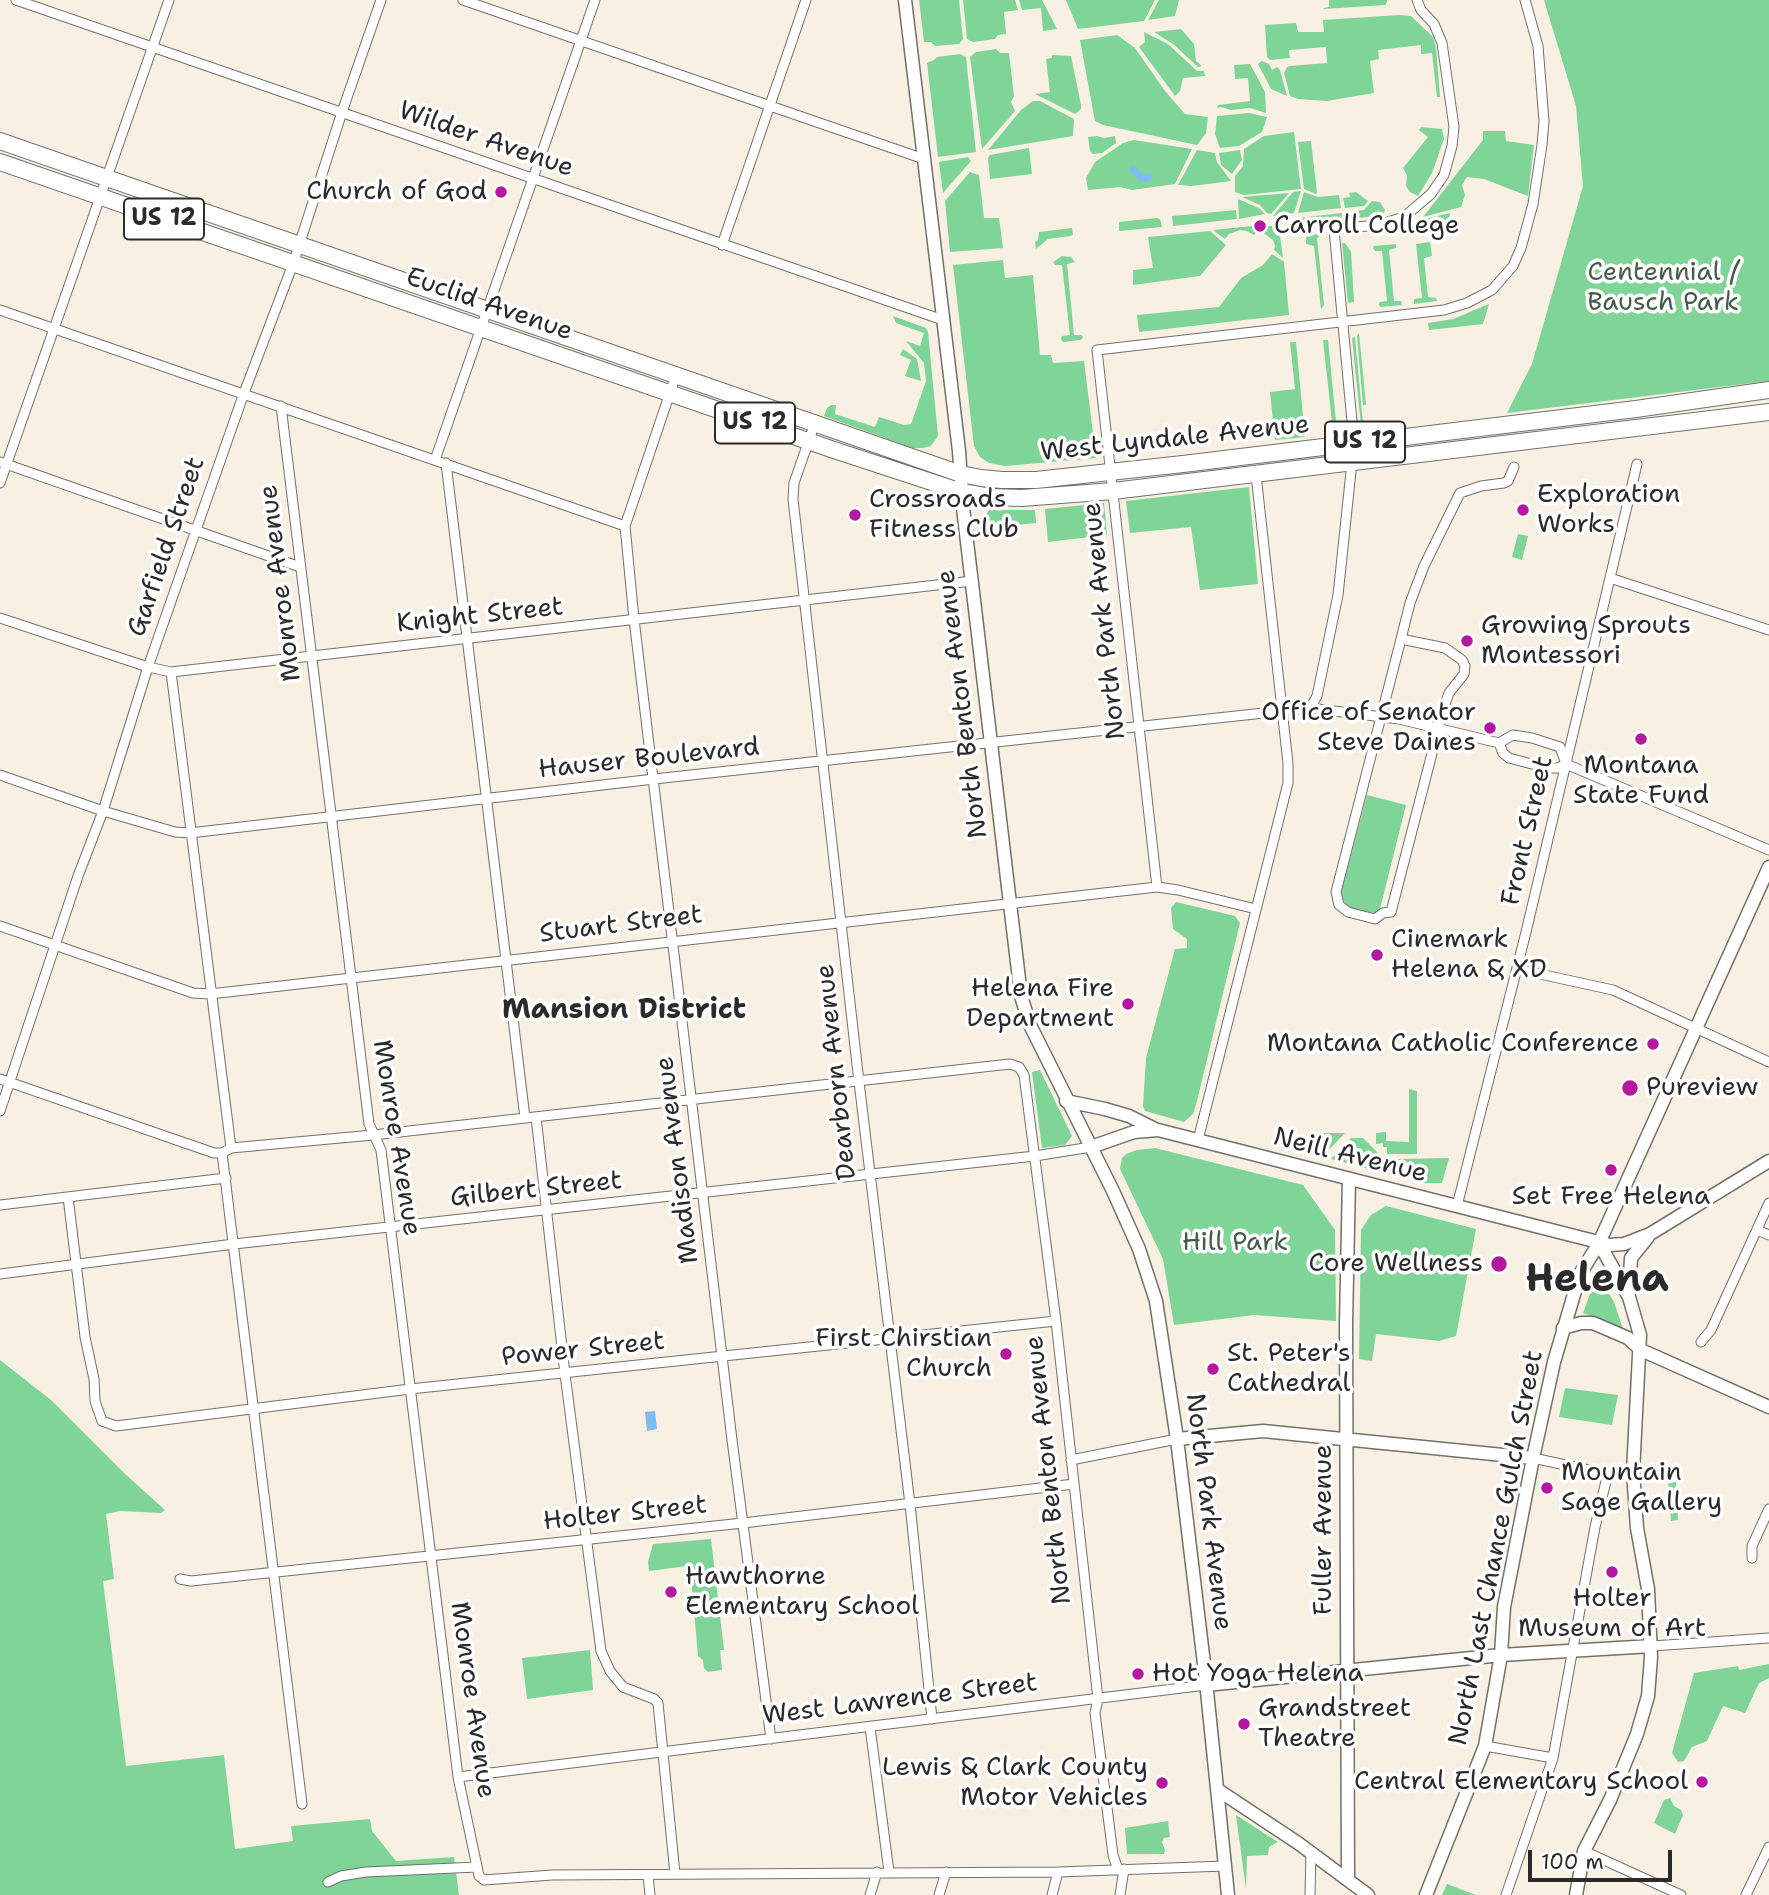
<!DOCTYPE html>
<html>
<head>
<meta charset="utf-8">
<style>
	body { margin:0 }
	#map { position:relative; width:1769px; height:1895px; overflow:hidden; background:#f8f1e3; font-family:"Shantell Sans",sans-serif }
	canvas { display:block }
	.scale { position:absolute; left:1528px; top:1850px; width:144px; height:32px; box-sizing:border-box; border:4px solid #2b2b2b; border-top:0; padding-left:9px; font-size:21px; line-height:24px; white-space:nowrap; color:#2b2b2b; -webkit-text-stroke:5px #fff; paint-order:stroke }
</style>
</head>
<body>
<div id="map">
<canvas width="1769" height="1895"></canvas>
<div class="scale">100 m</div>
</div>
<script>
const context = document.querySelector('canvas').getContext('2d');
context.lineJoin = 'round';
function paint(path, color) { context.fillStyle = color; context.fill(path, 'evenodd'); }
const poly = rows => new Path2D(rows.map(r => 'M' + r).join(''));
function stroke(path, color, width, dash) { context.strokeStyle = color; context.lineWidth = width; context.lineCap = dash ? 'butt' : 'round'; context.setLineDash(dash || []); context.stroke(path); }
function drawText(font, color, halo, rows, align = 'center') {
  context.font = font + ' "Shantell Sans",sans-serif'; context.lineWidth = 7; context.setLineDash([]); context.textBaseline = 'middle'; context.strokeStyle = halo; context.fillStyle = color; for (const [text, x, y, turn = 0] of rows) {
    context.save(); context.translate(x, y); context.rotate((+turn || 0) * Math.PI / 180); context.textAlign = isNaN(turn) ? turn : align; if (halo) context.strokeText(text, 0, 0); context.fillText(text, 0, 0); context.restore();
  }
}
paint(poly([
	[919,0,959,0,963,39,959,44,935,46,931,42,924,42],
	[963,0,1015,0,1018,10,1004,12,1006,34,998,35,995,39,973,42,967,39],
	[1019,0,1042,0,1057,29,1043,31,1041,8,1022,10],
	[1066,0,1155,0,1144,21,1078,29],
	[1159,0,1179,0,1175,16,1148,20],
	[1329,0,1387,0,1387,2,1385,5,1324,9,1323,8,1329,7],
	[1544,0,1769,0,1769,381,1507,413,1532,364,1583,186,1576,106],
	[1399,15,1411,16,1433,37,1436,48,1440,97,1437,97,1432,53,1421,54,1421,45,1378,50,1379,59,1370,61,1374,93,1327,101,1298,99,1290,96,1284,73,1287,67,1290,66,1327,63,1326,47,1289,50,1290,58,1270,60,1267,57,1265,25,1296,23,1298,32,1324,32,1323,20],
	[1181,29,1194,44,1196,61,1202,66,1198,67,1173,44,1154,32],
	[1144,32,1168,44,1197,71,1204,71,1205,76,1183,78,1180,91,1175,96,1139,47,1145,42],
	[1117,35,1135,48,1165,91,1185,114,1208,117,1206,133,1197,145,1103,125,1095,121,1080,40],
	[996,49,1000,53,1009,53,1014,96,1011,102,1015,111,982,149,970,57,976,52],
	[960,54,966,57,976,152,938,157,927,63,934,60,937,57],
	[1052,55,1071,56,1081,105,1081,109,1075,114,1035,94,1050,92,1046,59,1052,58],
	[1262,61,1269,64,1272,70,1277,67,1280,70,1287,96,1271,89,1258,64],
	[1250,64,1265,92,1266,113,1250,108,1231,110,1221,107,1217,108,1218,105,1250,101,1248,78,1235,79,1234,65],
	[1033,101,1040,101,1074,119,1073,136,988,150,1021,110],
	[1249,113,1267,117,1262,132,1239,146,1220,148,1215,134,1217,116],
	[1421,127,1442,129,1444,139,1432,173,1418,196,1410,192,1406,186,1407,175,1403,168,1428,137,1419,130],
	[1483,131,1505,131,1506,141,1534,145,1528,196,1484,179,1467,177,1462,185,1465,195,1461,207,1423,217,1483,140],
	[1294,132,1301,189,1244,195,1235,192,1235,176,1243,166,1244,149,1264,136],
	[1097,136,1104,138,1115,136,1116,143,1102,153,1093,154,1090,151,1088,137],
	[1134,140,1192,149,1175,184,1132,190,1120,187,1088,190,1086,178,1095,162,1123,143],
	[1311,141,1317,193,1316,194,1304,189,1298,142],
	[1029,148,1032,174,990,179,988,158,990,155],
	[1197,150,1215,153,1217,162,1231,181,1192,186,1178,185],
	[1240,150,1242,160,1232,174,1221,165,1219,153],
	[968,157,971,161,943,193,939,162],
	[970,172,979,175,984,218,999,218,1003,248,950,252,945,201],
	[1301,191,1294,213,1273,216,1293,192],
	[1304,192,1318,197,1339,195,1341,208,1298,213],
	[1356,192,1368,201,1364,206,1345,208,1343,198,1350,197,1349,193],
	[1289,193,1271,214,1267,213,1260,205,1242,197],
	[1238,199,1259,208,1265,214,1239,219],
	[1372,201,1380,202,1385,210,1383,215,1350,219,1347,217,1347,212,1364,210],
	[1236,210,1237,219,1173,226,1172,216],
	[1342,213,1341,220,1296,221,1297,218],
	[1450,213,1449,222,1445,223,1414,223,1416,221],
	[1157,218,1160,219,1162,227,1119,231,1119,222],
	[1262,225,1254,235,1247,231,1240,230,1229,234,1225,239,1213,230],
	[1265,226,1273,226,1280,236,1283,258,1274,250,1275,246,1273,240,1261,231],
	[1072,228,1073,235,1070,236,1048,239,1036,249,1035,242,1038,240,1039,232],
	[1210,231,1226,245,1200,276,1133,285,1133,270,1153,268,1148,237],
	[1317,234,1320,236,1317,238,1324,305,1321,309,1314,246,1306,244,1306,237],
	[1430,242,1432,256,1424,258,1428,297,1436,298,1437,301,1414,304,1414,299,1422,298,1416,244],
	[1342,243,1345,243,1351,252,1354,302,1348,303],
	[1396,244,1396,248,1389,250,1394,301,1401,301,1402,305,1380,307,1379,304,1380,302,1387,301,1382,251,1375,251,1373,248,1374,246],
	[1272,254,1284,262,1289,315,1139,332,1137,315,1219,307,1241,278,1263,265],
	[1062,256,1071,257,1075,262,1067,264,1074,335,1082,335,1083,338,1080,340,1063,342,1061,339,1062,336,1070,335,1062,265,1055,265,1053,262],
	[1003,260,1005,278,1033,275,1040,355,1051,355,1053,363,1084,361,1096,458,1005,466,989,463,980,457,974,446,953,265],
	[1489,304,1483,324,1429,330,1428,323,1453,319],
	[893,316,926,328,928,332,938,436,931,446,923,448,913,448,824,416,827,408,831,405,836,405,835,414,875,427,879,417,904,425,911,424,926,381,924,363,906,341,920,346,924,333,896,323],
	[1359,333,1366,405,1363,405,1357,336],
	[1355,337,1363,424,1361,425,1352,338],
	[1328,340,1336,422,1332,422,1323,340],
	[1290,342,1296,342,1305,437,1275,440,1270,392,1295,389],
	[903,349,917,359,921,381,905,376,911,360,900,355],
	[1249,487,1258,584,1200,590,1191,527,1130,533,1126,501],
	[1104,503,1107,535,1048,542,1045,509],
	[989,510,1035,510,1036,523,996,527,991,535,984,534,983,519],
	[1518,534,1528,536,1522,560,1512,557],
	[1367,795,1406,805,1380,909,1375,913,1351,909,1344,902,1341,893],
	[1176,902,1235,916,1240,923,1196,1105,1193,1114,1184,1122,1145,1111,1143,1106,1146,1058,1175,949,1187,948,1187,939,1173,929,1171,908],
	[1040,1070,1072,1136,1065,1145,1042,1148,1032,1072],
	[1409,1089,1417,1091,1417,1154,1387,1154,1387,1147,1383,1147,1383,1143,1376,1144,1376,1133,1386,1132,1386,1141,1409,1142],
	[1310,1133,1345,1133,1322,1157,1317,1156,1310,1149],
	[1351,1138,1363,1138,1403,1178,1331,1159],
	[1155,1148,1303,1185,1335,1230,1336,1321,1254,1315,1174,1325,1163,1259,1120,1169,1122,1158,1126,1154,1137,1150],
	[1449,1158,1442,1183,1418,1183,1414,1175,1408,1175,1408,1168,1405,1168,1404,1164,1397,1164,1397,1159],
	[1386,1206,1476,1229,1456,1336,1439,1341,1376,1334,1372,1361,1359,1359,1361,1230,1371,1215],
	[1597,1275,1614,1302,1623,1329,1583,1313],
	[0,1360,51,1400,124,1473,165,1510,161,1513,120,1511,106,1514,114,1579,103,1581,126,1766,224,1755,235,1849,293,1841,291,1826,370,1819,372,1831,396,1861,454,1857,459,1895,0,1895],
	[1565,1388,1618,1395,1612,1425,1559,1417],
	[1676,1482,1678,1520,1671,1521,1668,1483],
	[711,1539,724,1650,720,1650,722,1670,708,1672,704,1668,703,1660,698,1656,691,1577,688,1576,687,1566,649,1571,648,1562,653,1544],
	[590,1650,593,1690,527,1699,522,1658],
	[1769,1664,1769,1678,1759,1683,1745,1713,1723,1706,1707,1741,1692,1747,1684,1761,1678,1762,1672,1753,1694,1673,1738,1666,1739,1670],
	[1670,1798,1674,1806,1681,1810,1683,1815,1675,1834,1654,1823,1664,1800],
	[1236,1815,1278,1842,1269,1847,1268,1855,1247,1856,1246,1889],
	[1168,1821,1170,1837,1164,1838,1162,1842,1165,1850,1164,1854,1127,1854,1125,1828],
	[1447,1884,1476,1895,1477,1895,1442,1895]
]), '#7fd497');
paint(poly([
	[1131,166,1136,167,1143,175,1150,173,1153,177,1149,181,1141,182,1130,171],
	[655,1411,657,1429,647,1431,645,1412]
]), '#7ebcf2');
const street = poly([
	[16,0,943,320],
	[463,0,924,159],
	[722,245,806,0],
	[0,310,625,526],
	[676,375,625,526,634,619,732,1440,771,1739],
	[281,406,369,1124,381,1150,458,1777,479,1876,484,1880,552,1875,1058,1872,1225,1866],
	[815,423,794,483,793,499,859,1082,910,1504,932,1719],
	[435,460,595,0],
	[0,462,300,567],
	[446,463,525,1118],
	[0,483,169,0],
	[1610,578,1769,630],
	[0,618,148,667,171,672,972,581],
	[1401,639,1445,648,1462,660,1465,666,1464,674,1449,693,1444,707,1391,912,1383,913,1375,919,1348,912,1339,905,1336,892,1401,639],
	[1401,639,1410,603,1424,566,1460,493,1481,486,1504,483,1508,481,1514,467],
	[171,672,231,1148],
	[1310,708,1317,696,1338,595,1354,443,1334,229,1378,225,1404,217,1431,194,1444,175,1452,146,1454,127,1442,43,1434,24,1421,10,1417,0],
	[1499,743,1503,753,1509,758,1547,768,1558,768,1566,764,1769,850],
	[0,775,103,811,175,832,190,833,654,779,1310,708,1399,719,1499,743,1513,735,1532,738,1560,747,1566,764],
	[1157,887,1097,350,1444,310,1467,303,1492,290,1513,266,1521,248,1533,204,1542,145,1544,121,1538,46,1525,0],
	[0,926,193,993,210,994,1157,887,1178,890,1256,909],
	[1517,969,1613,990,1769,1062],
	[0,1079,214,1153,222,1153,231,1148,373,1135,1010,1064,1019,1067,1024,1075,1056,1321,1098,1699,1095,1713,1113,1855,1118,1870],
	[0,1111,78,876,103,811,148,667,244,393,293,264,342,112,381,0],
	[536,1117,565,1374,601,1651,610,1671,623,1687,654,1699,658,1703,675,1874],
	[1198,1140,1288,783,1288,763,1256,475],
	[222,1153,302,1804],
	[68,1197,85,1337,94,1379,95,1401,102,1421,116,1426,410,1389,1056,1321],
	[0,1205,226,1178],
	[1457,1206,1526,932,1637,464],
	[1757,1230,1769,1235],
	[0,1274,234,1244,1035,1156,1091,1147],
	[1701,1342,1711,1330,1769,1203],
	[1071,1460,1177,1439],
	[1752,1558,1752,1546,1769,1509],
	[180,1579,191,1581,743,1523,1074,1484],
	[1652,1646,1769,1638],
	[870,1727,889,1872],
	[1485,1746,1553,1758],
	[458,1777,1206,1685],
	[1584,1851,1681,1895],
	[648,1875,650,1895],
	[328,1882,341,1876,366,1872,477,1867],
	[870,1895,877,1872],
	[939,1895,946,1872],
	[1052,1895,1058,1872],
	[1120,1895,1124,1869],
	[1310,1895,1311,1852],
	[1506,1895,1553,1758,1595,1527,1607,1477,1598,1472,1533,1458],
	[1746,1895,1769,1847]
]);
const secondary = poly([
	[905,0,959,451,963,508,1021,996,1030,1025,1113,1191,1139,1249,1156,1301,1177,1439,1205,1672,1228,1895],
	[1066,1101,1105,1109,1129,1116,1155,1129],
	[1091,1147,1134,1132,1158,1130,1610,1245,1624,1244,1650,1234,1769,1161],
	[1629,1293,1631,1258,1648,1237],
	[1563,1328,1581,1323,1593,1323,1628,1338,1641,1350,1769,1407],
	[1177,1439,1263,1431,1533,1458],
	[1206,1685,1501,1655,1652,1646],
	[1218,1790,1298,1843,1368,1895],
	[1348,1880,1346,1324,1349,1179],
	[1426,1895,1485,1746,1501,1655,1504,1607,1533,1458,1554,1362,1580,1274,1599,1243,1769,867],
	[1576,1895,1584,1851,1610,1800,1637,1734,1648,1696,1651,1657,1648,1589,1637,1528,1633,1472,1640,1335,1629,1297,1599,1243]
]);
const highway = poly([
	[0,141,961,474,981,478,1002,480,1036,480,1183,464,1636,409,1769,390],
	[0,162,834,450,962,492,990,497,1022,498,1113,491,1769,412]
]);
stroke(street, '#73706b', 11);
stroke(secondary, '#73706b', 15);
stroke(highway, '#73706b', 18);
stroke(street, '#fff', 9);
stroke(secondary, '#fff', 12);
stroke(highway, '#fff', 16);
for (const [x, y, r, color] of [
	[501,192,7,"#b5179e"],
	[1260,226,7,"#b5179e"],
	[1523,510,7,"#b5179e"],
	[855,515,7,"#b5179e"],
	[1467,641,7,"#b5179e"],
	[1490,728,7,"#b5179e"],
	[1641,739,7,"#b5179e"],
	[1377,955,7,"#b5179e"],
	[1128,1004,7,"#b5179e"],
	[1653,1044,7,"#b5179e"],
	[1630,1088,9,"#b5179e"],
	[1611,1170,7,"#b5179e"],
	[1499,1264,9,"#b5179e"],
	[1006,1354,7,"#b5179e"],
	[1213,1369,7,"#b5179e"],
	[1547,1488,7,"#b5179e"],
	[1612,1572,7,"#b5179e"],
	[671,1592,7,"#b5179e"],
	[1138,1674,7,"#b5179e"],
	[1244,1724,7,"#b5179e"],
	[1702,1782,7,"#b5179e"],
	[1162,1783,7,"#b5179e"]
]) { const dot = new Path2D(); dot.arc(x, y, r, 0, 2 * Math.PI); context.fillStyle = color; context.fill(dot); stroke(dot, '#fff', 2.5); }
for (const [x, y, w] of [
	[164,219,80],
	[755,423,80],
	[1365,442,80]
]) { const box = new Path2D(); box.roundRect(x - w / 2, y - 20.5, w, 41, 5); context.fillStyle = '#fff'; context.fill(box); stroke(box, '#2b2b2b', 2); }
drawText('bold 24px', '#2b2b2b', null, [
	["US 12",164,219],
	["US 12",755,423],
	["US 12",1365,442]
]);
drawText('26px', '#2b2b2b', '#fff', [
	["Wilder Avenue",486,140,19],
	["Euclid Avenue",489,305,19],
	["West Lyndale Avenue",1175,439,-6],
	["Garfield Street",167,547,-71],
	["Monroe Avenue",281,583,-97],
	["Knight Street",480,616,-6],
	["North Park Avenue",1105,621,-96],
	["North Benton Avenue",963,704,-97],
	["Hauser Boulevard",649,759,-6],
	["Front Street",1528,831,-77],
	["Stuart Street",621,925,-7],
	["Dearborn Avenue",837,1072,-96],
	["Monroe Avenue",396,1138,81],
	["Neill Avenue",1350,1156,14],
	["Madison Avenue",678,1160,-97],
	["Gilbert Street",536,1190,-6],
	["Power Street",583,1350,-6],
	["North Benton Avenue",1049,1470,-96],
	["North Park Avenue",1208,1512,83],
	["Holter Street",625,1514,-6],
	["Fuller Avenue",1324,1530,-90],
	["North Last Chance Gulch Street",1497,1548,-79],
	["Monroe Avenue",472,1700,82],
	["West Lawrence Street",900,1700,-7]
]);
drawText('26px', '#2b2b2b', '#fff', [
	["Church of God",487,192,"right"],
	["Carroll College",1274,226],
	["Exploration",1537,495],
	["Works",1537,525],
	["Crossroads",869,500],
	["Fitness Club",869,530],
	["Growing Sprouts",1481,626],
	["Montessori",1481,656],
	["Office of Senator",1476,713,"right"],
	["Steve Daines",1476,743,"right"],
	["Montana",1641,766,"center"],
	["State Fund",1641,796,"center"],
	["Cinemark",1391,940],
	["Helena & XD",1391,970],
	["Helena Fire",1114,989,"right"],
	["Department",1114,1019,"right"],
	["Montana Catholic Conference",1639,1044,"right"],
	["Pureview",1646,1088],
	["Set Free Helena",1611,1197,"center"],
	["Core Wellness",1483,1264,"right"],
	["First Chirstian",992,1339,"right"],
	["Church",992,1369,"right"],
	["St. Peter's",1227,1354],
	["Cathedral",1227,1384],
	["Mountain",1561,1473],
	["Sage Gallery",1561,1503],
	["Hawthorne",685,1577],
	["Elementary School",685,1607],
	["Holter",1612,1599,"center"],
	["Museum of Art",1612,1629,"center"],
	["Hot Yoga Helena",1152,1674],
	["Grandstreet",1258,1709],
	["Theatre",1258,1739],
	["Lewis & Clark County",1148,1768,"right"],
	["Motor Vehicles",1148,1798,"right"],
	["Central Elementary School",1688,1782,"right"]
], 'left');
drawText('26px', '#445e4b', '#fff', [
	["Centennial /",1663,273],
	["Bausch Park",1663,303],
	["Hill Park",1235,1243]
]);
drawText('bold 28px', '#2b2b2b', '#fff', [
	["Mansion District",624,1011]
]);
drawText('bold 40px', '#2b2b2b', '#fff', [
	["Helena",1597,1281]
]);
</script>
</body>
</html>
